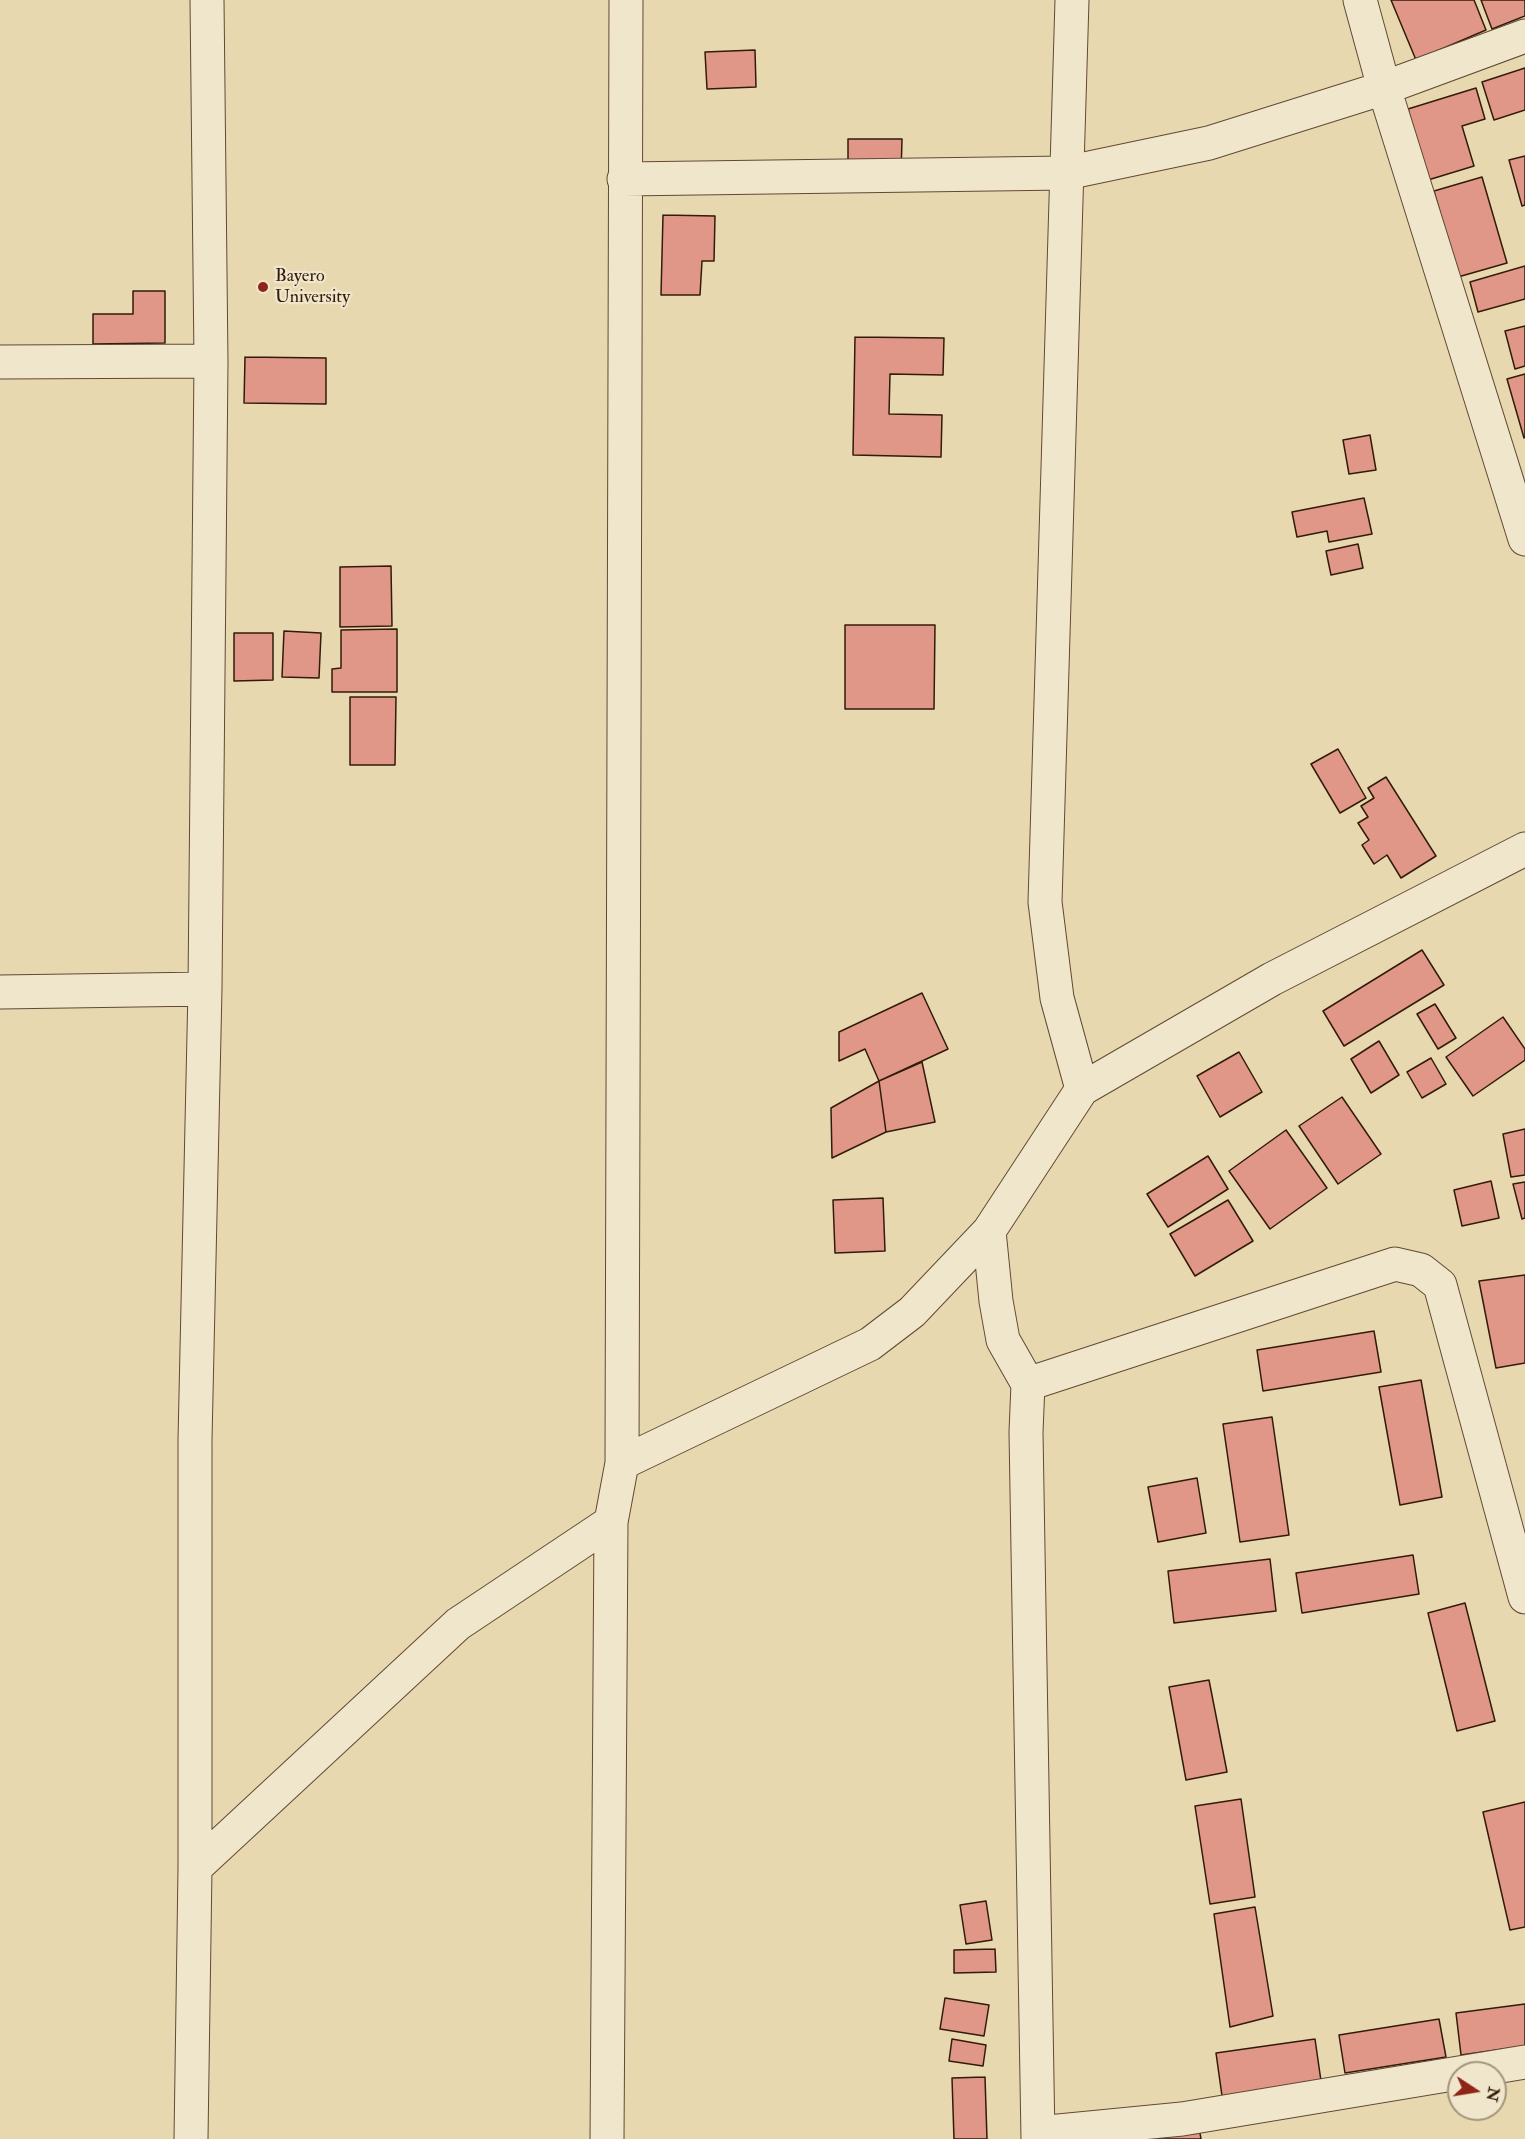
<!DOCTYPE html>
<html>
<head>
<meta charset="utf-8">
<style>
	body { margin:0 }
	#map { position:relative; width:1525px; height:2139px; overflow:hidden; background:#e8d8b0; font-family:"IM FELL Double Pica",serif }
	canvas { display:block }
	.north { position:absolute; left:1447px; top:2061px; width:60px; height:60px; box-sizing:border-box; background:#f0e6cc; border:2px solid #a4957e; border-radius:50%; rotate:102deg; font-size:16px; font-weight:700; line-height:24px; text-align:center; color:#321b09 }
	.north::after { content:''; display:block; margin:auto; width:21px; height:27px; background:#8f2418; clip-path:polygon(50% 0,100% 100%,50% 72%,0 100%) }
</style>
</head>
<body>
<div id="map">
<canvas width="1525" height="2139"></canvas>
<div class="north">N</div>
</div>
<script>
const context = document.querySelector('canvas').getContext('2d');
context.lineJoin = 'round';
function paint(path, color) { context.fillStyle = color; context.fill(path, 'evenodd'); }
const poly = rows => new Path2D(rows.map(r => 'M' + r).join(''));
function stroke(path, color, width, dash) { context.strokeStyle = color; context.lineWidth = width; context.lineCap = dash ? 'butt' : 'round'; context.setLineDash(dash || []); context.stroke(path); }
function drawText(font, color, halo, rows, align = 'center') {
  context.font = font + ' "IM FELL Double Pica",serif'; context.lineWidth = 4.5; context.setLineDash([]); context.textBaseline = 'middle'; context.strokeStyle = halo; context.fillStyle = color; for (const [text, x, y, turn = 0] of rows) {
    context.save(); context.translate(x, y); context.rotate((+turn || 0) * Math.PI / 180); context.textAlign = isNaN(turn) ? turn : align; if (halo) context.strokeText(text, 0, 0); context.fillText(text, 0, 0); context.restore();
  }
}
const building = poly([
	[1391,0,1474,0,1486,30,1416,60,1391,0],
	[1481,0,1525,0,1525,16,1492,29,1481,0],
	[755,50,756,87,707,89,705,52,755,50],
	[1525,68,1525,110,1494,120,1482,82,1525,68],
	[1476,88,1485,119,1462,126,1474,166,1428,180,1408,109,1476,88],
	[848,139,902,139,901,175,848,175,848,139],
	[1525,156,1525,205,1522,206,1509,160,1525,156],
	[1482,177,1507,263,1458,277,1434,191,1482,177],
	[663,215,715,216,714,261,702,261,700,295,661,295,663,215],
	[1525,266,1525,299,1478,312,1470,282,1525,266],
	[133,291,165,291,165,343,93,344,93,314,133,314,133,291],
	[1525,326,1525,366,1515,369,1505,331,1525,326],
	[855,337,944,338,943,375,890,374,889,414,942,415,941,457,853,455,855,337],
	[245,357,326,358,326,404,244,403,245,357],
	[1525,374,1525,437,1524,438,1507,379,1525,374],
	[1370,435,1376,470,1349,474,1343,440,1370,435],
	[1364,498,1372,534,1329,542,1327,531,1297,537,1292,512,1364,498],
	[1358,544,1363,568,1331,575,1326,551,1358,544],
	[391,566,392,626,340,627,340,567,391,566],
	[845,625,935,625,934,709,845,709,845,625],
	[397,629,397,692,332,692,332,669,341,668,341,630,397,629],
	[284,631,321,633,319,678,282,677,284,631],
	[234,633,273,633,273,680,234,681,234,633],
	[350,697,396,697,395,765,350,765,350,697],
	[1338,749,1366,798,1340,813,1311,764,1338,749],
	[1386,777,1436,856,1401,878,1387,855,1374,864,1362,845,1369,840,1358,823,1368,817,1361,806,1374,798,1368,788,1386,777],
	[1422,950,1444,985,1344,1046,1323,1011,1422,950],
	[922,993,948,1049,879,1081,865,1049,839,1061,839,1032,922,993],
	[1435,1004,1456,1038,1438,1049,1417,1014,1435,1004],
	[1503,1017,1525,1049,1525,1060,1473,1096,1446,1057,1503,1017],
	[1379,1041,1399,1075,1371,1093,1351,1059,1379,1041],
	[1239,1052,1262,1092,1220,1117,1197,1076,1239,1052],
	[1431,1058,1446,1084,1422,1098,1407,1072,1431,1058],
	[922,1062,935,1122,886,1132,879,1081,922,1062],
	[879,1081,886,1132,832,1158,831,1108,879,1081],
	[1342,1097,1381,1154,1338,1184,1299,1126,1342,1097],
	[1525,1129,1525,1175,1511,1177,1503,1134,1525,1129],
	[1286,1130,1327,1188,1270,1229,1229,1171,1286,1130],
	[1208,1156,1228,1189,1168,1227,1147,1194,1208,1156],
	[1491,1181,1499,1218,1462,1226,1454,1190,1491,1181],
	[1525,1182,1525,1218,1522,1219,1513,1184,1525,1182],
	[883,1198,885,1251,835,1253,833,1200,883,1198],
	[1228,1200,1253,1241,1195,1276,1170,1234,1228,1200],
	[1525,1275,1525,1363,1496,1368,1479,1281,1525,1275],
	[1374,1331,1381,1372,1263,1391,1257,1350,1374,1331],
	[1421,1380,1442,1497,1400,1505,1379,1387,1421,1380],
	[1272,1417,1289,1535,1240,1542,1223,1424,1272,1417],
	[1197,1478,1206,1533,1158,1542,1148,1487,1197,1478],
	[1413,1555,1419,1594,1302,1613,1296,1573,1413,1555],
	[1270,1559,1276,1611,1174,1623,1168,1571,1270,1559],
	[1465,1603,1495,1721,1457,1731,1428,1613,1465,1603],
	[1209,1680,1227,1772,1186,1780,1169,1687,1209,1680],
	[1241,1799,1255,1897,1210,1904,1195,1806,1241,1799],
	[1525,1802,1525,1927,1510,1930,1483,1812,1525,1802],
	[986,1901,992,1940,966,1944,960,1905,986,1901],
	[1255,1907,1273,2016,1230,2027,1214,1914,1255,1907],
	[995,1949,996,1972,954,1973,954,1950,995,1949],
	[945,1998,989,2005,984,2036,940,2029,945,1998],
	[1525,2004,1525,2046,1461,2055,1456,2013,1525,2004],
	[1439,2019,1446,2057,1345,2073,1339,2035,1439,2019],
	[952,2039,986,2045,983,2066,949,2061,952,2039],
	[1315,2039,1321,2081,1222,2096,1216,2053,1315,2039],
	[985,2077,987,2139,954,2139,952,2078,985,2077],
	[1200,2133,1201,2139,1159,2139,1159,2136,1200,2133]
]);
paint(building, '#e19788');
stroke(building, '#321b09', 1.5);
const minor = poly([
	[1072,0,1045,902,1057,998,1082,1089],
	[1360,0,1384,88,1525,539],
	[624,179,1066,173,1209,143,1384,88,1525,36],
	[0,362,211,361],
	[0,992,205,989],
	[989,1231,996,1301,1003,1340,1028,1384,1026,1432,1038,2139],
	[1028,1384,1395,1264,1421,1270,1440,1285,1525,1597],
	[622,1463,870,1344,912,1312,989,1231,1082,1089,1272,979,1525,849],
	[195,1868,458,1624,611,1522],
	[1038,2133,1182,2119,1525,2062],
	[191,2139,195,1868,195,1440,205,989,211,361,207,0],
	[607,2139,611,1522,622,1463,626,0]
]);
stroke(minor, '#604a33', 35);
stroke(minor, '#f0e6cc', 33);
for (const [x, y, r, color] of [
	[263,287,6,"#8f2418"]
]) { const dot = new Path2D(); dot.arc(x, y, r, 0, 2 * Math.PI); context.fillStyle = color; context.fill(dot); stroke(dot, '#f0e6cc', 2); }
drawText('18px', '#321b09', '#f0e6cc', [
	["Bayero",275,277],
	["University",275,298]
], 'left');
</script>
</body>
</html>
